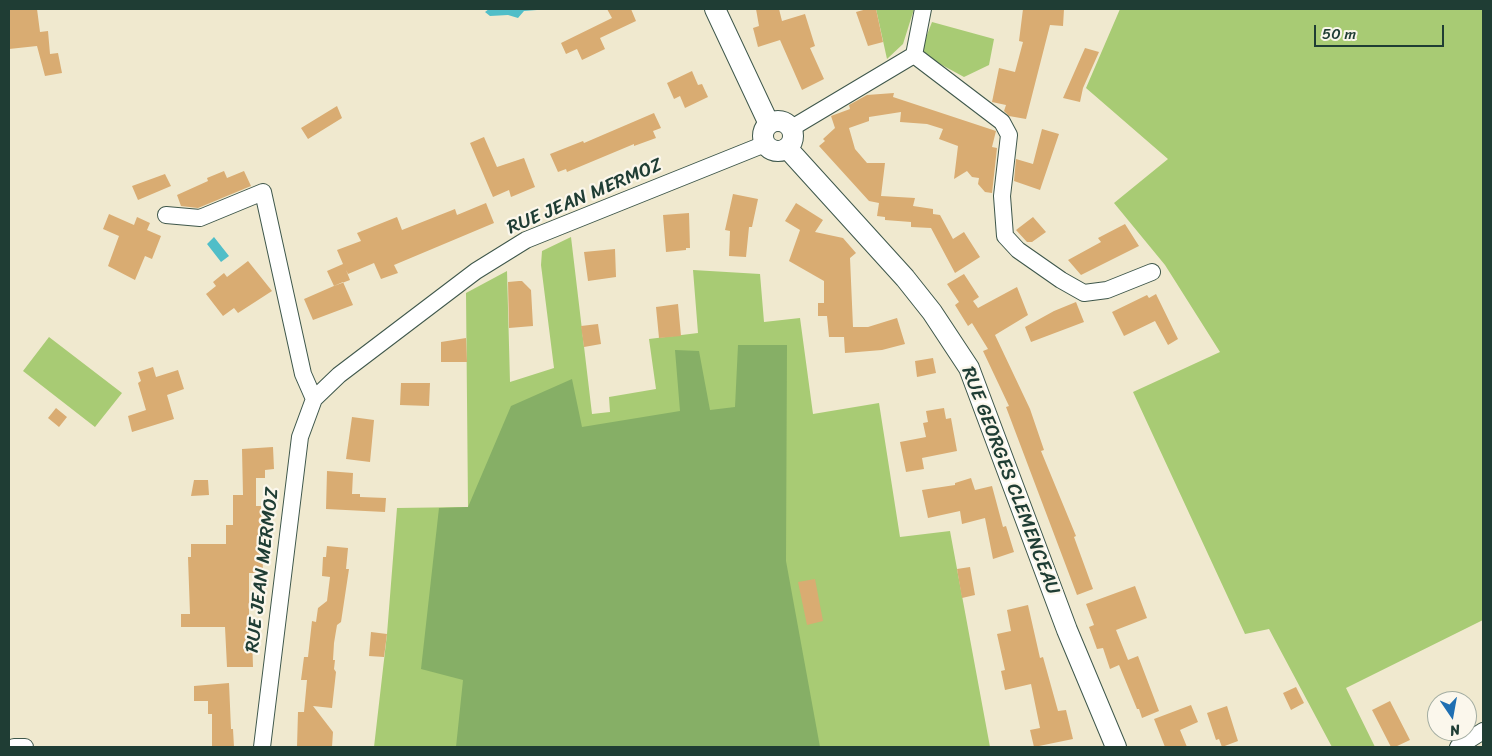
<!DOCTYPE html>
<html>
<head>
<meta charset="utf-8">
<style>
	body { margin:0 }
	#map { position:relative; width:1492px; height:756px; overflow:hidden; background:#f0e9cf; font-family:Sriracha,sans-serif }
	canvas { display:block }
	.frame { position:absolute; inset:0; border:10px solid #1f3d34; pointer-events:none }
	.north { position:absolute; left:1427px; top:691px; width:50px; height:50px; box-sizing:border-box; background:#fbf7ec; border:1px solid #a3ada2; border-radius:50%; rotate:168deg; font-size:14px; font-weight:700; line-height:20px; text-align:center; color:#1f3d34 }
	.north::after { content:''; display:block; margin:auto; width:18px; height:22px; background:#1f6fb2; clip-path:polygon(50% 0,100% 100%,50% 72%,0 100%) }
	.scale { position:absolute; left:1314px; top:25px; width:130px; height:22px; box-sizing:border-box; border:2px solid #1f3d34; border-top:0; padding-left:6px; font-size:15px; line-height:18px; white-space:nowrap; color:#1f3d34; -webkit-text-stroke:4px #fbf7ec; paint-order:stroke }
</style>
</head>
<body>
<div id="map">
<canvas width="1492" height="756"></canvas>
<div class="frame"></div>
<div class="north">N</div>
<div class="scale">50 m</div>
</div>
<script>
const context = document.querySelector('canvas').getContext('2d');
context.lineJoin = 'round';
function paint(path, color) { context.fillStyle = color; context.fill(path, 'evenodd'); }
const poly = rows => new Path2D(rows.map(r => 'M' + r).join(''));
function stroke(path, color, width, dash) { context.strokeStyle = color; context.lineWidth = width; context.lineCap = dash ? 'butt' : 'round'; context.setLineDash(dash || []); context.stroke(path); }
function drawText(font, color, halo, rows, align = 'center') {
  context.font = font + ' Sriracha,sans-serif'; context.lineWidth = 4.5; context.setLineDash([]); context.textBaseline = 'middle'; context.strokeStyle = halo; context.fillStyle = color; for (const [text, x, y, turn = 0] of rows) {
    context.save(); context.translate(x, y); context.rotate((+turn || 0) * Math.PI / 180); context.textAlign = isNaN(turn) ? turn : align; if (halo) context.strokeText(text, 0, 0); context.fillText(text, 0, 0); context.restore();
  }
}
paint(poly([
	[876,9,914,9,903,44,887,59],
	[1120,9,1483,9,1483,620,1346,688,1375,747,1332,747,1269,629,1245,634,1133,392,1220,352,1165,265,1114,203,1168,159,1086,88],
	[932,22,994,39,989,65,964,77,920,53],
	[571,237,592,414,610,412,609,397,656,389,649,339,698,333,693,270,760,274,764,322,800,318,813,414,879,403,900,537,950,531,990,747,374,747,387,634,397,508,468,507,466,293,507,271,510,382,554,368,541,265,542,251],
	[49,337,122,393,95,427,23,371]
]), '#a8cb74');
paint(poly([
	[738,345,787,345,786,561,820,747,456,747,463,680,421,669,439,508,468,507,511,406,572,379,582,427,680,411,675,350,699,351,710,410,735,407]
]), '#86af66');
paint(poly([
	[489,9,536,9,537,10,524,11,518,18,508,15,490,16,485,12],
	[214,237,229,256,221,262,207,244]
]), '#50bec8');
paint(poly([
	[9,9,37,9,40,32,48,31,50,54,58,53,62,73,45,76,37,46,9,49],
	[607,9,631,9,636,21,600,38,605,49,582,60,577,49,566,54,561,43,612,18],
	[756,9,779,9,782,21,805,14,815,46,810,48,824,79,802,90,780,40,758,47,753,28,759,26],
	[867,9,876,9,883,42,868,46,856,12],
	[1023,9,1064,9,1063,26,1050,25,1026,119,1009,116,1004,111,1006,105,992,102,999,68,1015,72,1023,42,1019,41],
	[1085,48,1099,52,1083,88,1080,102,1063,98],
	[692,71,698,85,702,84,708,97,685,108,680,96,674,99,667,83],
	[894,93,893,97,996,131,992,147,997,148,992,193,985,192,978,184,979,178,972,177,967,171,954,179,958,146,939,139,943,129,927,124,900,122,901,112,869,117,869,121,849,128,855,149,867,163,885,163,881,196,915,198,913,206,933,209,933,214,940,215,953,239,964,232,980,257,955,273,931,228,911,227,911,222,885,220,885,217,877,216,879,203,869,201,819,146,825,141,823,139,835,128,831,116,850,109,849,105,867,95],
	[337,106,342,118,308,139,301,128],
	[654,113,661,128,653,131,656,138,634,146,634,144,567,172,566,169,558,172,550,154,583,141,584,143],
	[1042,129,1059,134,1040,190,1014,181,1016,159,1033,164],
	[484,137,497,167,524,158,535,187,511,197,509,190,493,197,470,143],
	[224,171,227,178,244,171,251,186,198,208,181,206,177,195,208,181,207,178],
	[165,174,171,186,138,200,132,186],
	[733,194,758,199,752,227,749,227,746,257,729,256,730,231,725,230],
	[486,203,494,223,394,265,398,273,381,279,374,263,348,274,346,270,350,280,334,286,327,271,343,264,337,250,361,241,357,233,397,217,402,230,455,209,457,215],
	[796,203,823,220,815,232,843,238,856,253,850,258,853,327,868,327,897,318,905,344,882,350,845,353,844,337,829,337,827,316,818,316,818,303,824,303,824,281,789,261,800,230,785,221],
	[689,213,690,248,686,248,686,250,666,252,663,215],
	[109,214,134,225,137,217,150,223,147,230,161,236,152,259,145,256,135,280,108,266,119,236,103,229],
	[1033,217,1046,232,1032,242,1027,242,1016,230],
	[1125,224,1139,246,1081,275,1068,260,1101,242,1098,238],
	[615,249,616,277,588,281,584,252],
	[248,261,272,291,238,313,234,308,223,316,206,294,216,286,213,282,224,273,227,277],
	[964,274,979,297,973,301,978,308,1017,287,1028,315,995,335,1030,409,1044,450,1041,451,1076,536,1074,537,1093,589,1077,595,1006,407,1009,406,983,351,988,349,972,323,968,326,955,305,959,302,947,284],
	[519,281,522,281,531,290,533,326,509,328,508,282],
	[343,282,353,305,313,320,304,299],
	[1156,294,1178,339,1168,345,1155,321,1124,336,1112,312,1147,295,1149,298],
	[1076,302,1084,322,1031,342,1025,327,1054,311],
	[678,304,681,336,659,338,656,307],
	[598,324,601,344,584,347,581,326],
	[466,338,467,362,441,362,441,342],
	[933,358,936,373,917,377,915,361],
	[153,367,156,377,178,370,184,389,167,395,174,419,132,432,128,416,146,410,138,383,141,381,138,372],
	[401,383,430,383,429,406,400,405],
	[56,408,67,417,59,427,48,418],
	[944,408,946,419,951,418,957,451,922,458,924,469,906,472,900,442,926,437,923,423,928,422,926,411],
	[352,417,374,420,370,462,346,459],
	[273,447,274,469,265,470,265,478,256,478,256,506,261,506,263,573,249,573,249,636,252,636,253,667,227,667,225,627,181,627,181,614,190,614,188,557,191,557,191,544,226,544,226,525,233,525,233,495,243,495,242,449],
	[327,471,353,473,352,494,360,494,360,497,386,498,385,512,326,509],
	[971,478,975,490,992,486,1003,527,1006,526,1014,552,993,559,985,518,962,524,960,511,928,518,922,490,955,485,955,483],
	[194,480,208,480,209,495,191,496],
	[327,546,348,548,346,569,349,569,341,622,337,625,334,643,333,660,335,660,334,669,336,672,332,708,313,706,333,732,332,747,297,747,298,712,304,712,307,680,301,680,304,657,308,657,312,621,316,622,318,608,327,601,330,577,322,576,323,557,326,557],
	[970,567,975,595,962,598,957,569],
	[815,579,823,621,807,625,798,582],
	[1135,586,1147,618,1116,630,1128,660,1138,656,1159,711,1142,718,1139,709,1137,709,1119,665,1110,669,1103,648,1097,649,1089,627,1094,625,1086,604],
	[1028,605,1040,658,1043,657,1058,711,1066,710,1073,739,1034,747,1030,730,1040,728,1031,684,1005,690,1001,671,1005,670,997,634,1011,631,1007,610],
	[371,632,387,634,384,657,369,656],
	[229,683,231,729,233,729,234,747,212,747,212,714,208,714,208,701,194,701,194,686],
	[1296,687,1304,703,1291,710,1283,693],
	[1390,701,1410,740,1395,747,1391,747,1372,710],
	[1191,705,1198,722,1180,730,1187,747,1165,747,1154,719],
	[1227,706,1238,741,1222,747,1219,739,1216,740,1207,713]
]), '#d9ac72');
const minor = poly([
	[914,55,1002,122,1009,135,1002,196,1005,236,1018,250,1061,280,1084,293,1107,290,1152,272],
	[790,129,914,55,923,9],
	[166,215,200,218,263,192,303,374,314,399],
	[14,747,25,747],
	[262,747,300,437,314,399,339,375,476,271,526,240,765,144],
	[1458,747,1483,731]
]);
const tertiary = poly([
	[715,9,769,124],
	'763 136a15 15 0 1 1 30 0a15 15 0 1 1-30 0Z',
	[787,148,905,278,932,312,969,368,1067,630,1116,747]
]);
stroke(minor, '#3e574b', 18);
stroke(tertiary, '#3e574b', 22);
stroke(minor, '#fff', 16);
stroke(tertiary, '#fff', 20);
drawText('19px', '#1f3d34', '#fbf7ec', [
	["RUE JEAN MERMOZ",585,197,-23],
	["RUE GEORGES CLEMENCEAU",1010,481,69],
	["RUE JEAN MERMOZ",263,570,-83]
]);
</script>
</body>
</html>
